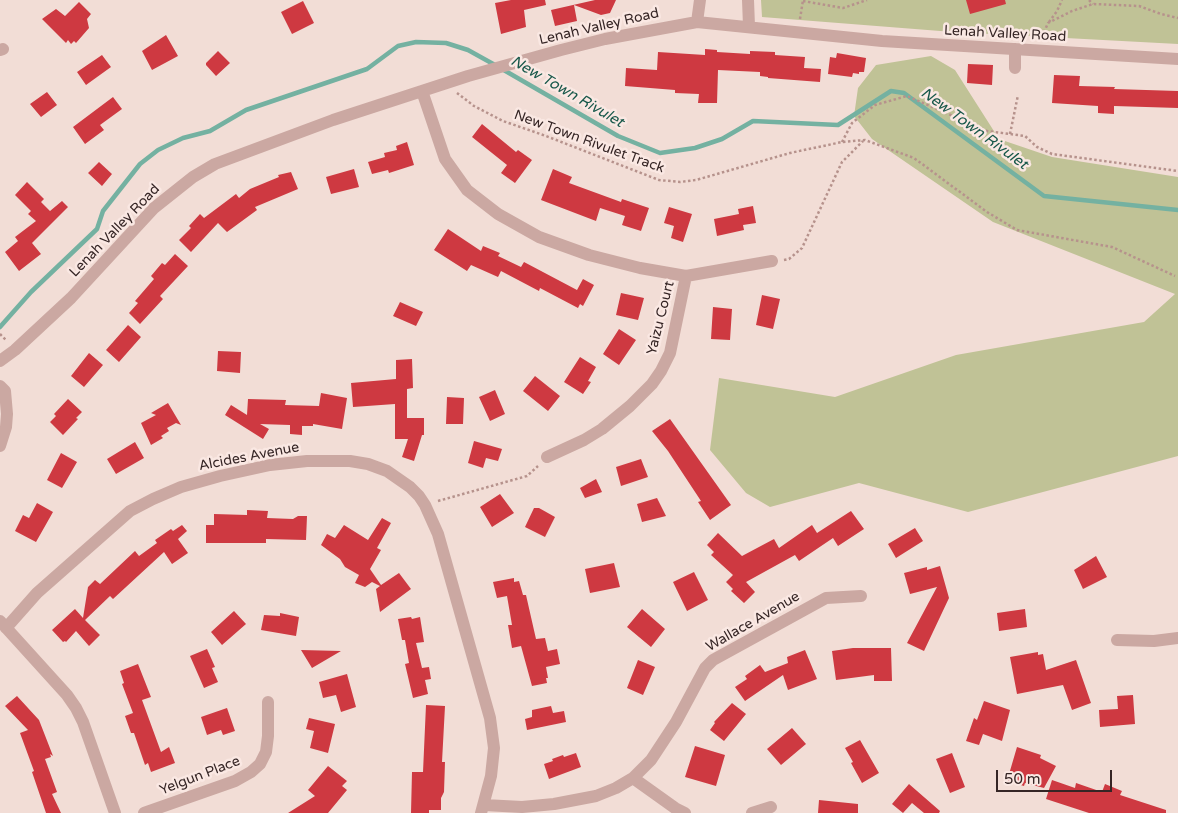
<!DOCTYPE html>
<html>
<head>
<meta charset="utf-8">
<style>
	body { margin:0 }
	#map { position:relative; width:1178px; height:813px; overflow:hidden; background:#f2ddd6; font-family:"Varela Round",sans-serif }
	canvas { display:block }
	.scale { position:absolute; left:996px; top:770px; width:116px; height:22px; box-sizing:border-box; border:2px solid #352525; border-top:0; padding-left:6px; font-size:15px; line-height:18px; white-space:nowrap; color:#352525; -webkit-text-stroke:4px #fae8e3; paint-order:stroke }
</style>
</head>
<body>
<div id="map">
<canvas width="1178" height="813"></canvas>
<div class="scale">50 m</div>
</div>
<script>
const context = document.querySelector('canvas').getContext('2d');
context.lineJoin = 'round';
function paint(path, color) { context.fillStyle = color; context.fill(path, 'evenodd'); }
const poly = rows => new Path2D(rows.map(r => 'M' + r).join(''));
function stroke(path, color, width, dash) { context.strokeStyle = color; context.lineWidth = width; context.lineCap = dash ? 'butt' : 'round'; context.setLineDash(dash || []); context.stroke(path); }
function drawText(font, color, halo, rows, align = 'center') {
  context.font = font + ' "Varela Round",sans-serif'; context.lineWidth = 5; context.setLineDash([]); context.textBaseline = 'middle'; context.strokeStyle = halo; context.fillStyle = color; for (const [text, x, y, turn = 0] of rows) {
    context.save(); context.translate(x, y); context.rotate((+turn || 0) * Math.PI / 180); context.textAlign = isNaN(turn) ? turn : align; if (halo) context.strokeText(text, 0, 0); context.fillText(text, 0, 0); context.restore();
  }
}
paint(poly([
	[761,0,1178,0,1178,44,953,32,762,17],
	[931,56,955,70,999,139,1052,157,1178,177,1178,456,968,512,859,483,770,507,746,493,710,450,719,378,835,397,956,355,1144,322,1175,294,993,222,872,139,854,116,858,88,876,65]
]), '#c0c296');
stroke(poly([
	[502,69,618,136,660,153,695,148,722,139,753,121,838,125,891,91,904,93,1044,196,1178,210],
	[0,327,31,292,97,229,103,211,140,164,158,150,183,138,210,131,246,110,367,69,398,46,416,42,446,43,468,50,495,65]
]), '#74b1a1', 4.5);
paint(poly([
	[511,0,545,0,546,5,524,10,526,27,501,34,495,3],
	[595,0,616,0,610,13,601,15,574,5,577,21,555,26,551,10],
	[966,0,1005,0,1006,4,970,14],
	[303,1,314,23,292,34,281,12],
	[79,2,91,14,87,19,89,28,76,43,74,41,71,44,68,40,66,43,42,19,56,9,65,16],
	[166,35,178,56,152,70,142,51],
	[705,49,717,50,717,52,750,54,750,51,775,52,775,55,805,57,804,68,821,69,820,82,768,78,768,77,760,76,760,72,718,70,717,103,698,103,699,94,675,93,675,90,625,86,626,68,657,70,658,52,705,55],
	[218,51,230,63,216,76,206,65,206,63],
	[837,53,866,58,864,72,859,72,859,74,853,73,852,77,828,74,830,57,836,58],
	[102,55,111,67,86,85,77,72],
	[968,64,993,65,992,85,967,83],
	[1054,75,1080,76,1079,86,1115,87,1114,89,1178,91,1178,108,1114,106,1114,114,1098,113,1098,106,1052,103],
	[47,92,57,105,41,117,30,104],
	[113,97,122,109,100,125,104,130,85,144,73,127],
	[482,124,516,152,518,150,532,160,515,183,501,173,507,165,472,137],
	[407,142,414,165,389,173,388,170,372,174,368,162,385,157,384,153,397,150,396,146],
	[99,162,112,174,102,186,88,173],
	[354,169,359,187,331,194,326,177],
	[553,169,572,177,569,183,621,202,622,199,649,208,641,231,622,225,625,216,600,208,596,221,541,200],
	[291,172,298,189,255,207,257,210,227,232,218,223,191,252,179,240,191,228,189,226,200,214,204,218,236,194,239,198,250,189,279,177,278,175],
	[27,182,44,199,41,202,50,211,62,201,68,207,32,243,41,254,19,271,5,252,18,241,15,237,36,221,28,214,31,211,15,195],
	[753,206,756,223,743,225,744,230,717,236,714,219,739,214,738,209],
	[669,207,692,214,683,242,671,238,674,226,664,223],
	[448,229,481,251,483,246,500,253,498,256,521,267,524,262,577,290,583,279,594,285,583,306,580,304,578,308,540,288,539,291,501,271,498,277,471,265,467,271,434,250],
	[175,254,188,266,160,296,163,299,140,324,129,313,138,303,135,301,154,279,151,276,162,263,165,265],
	[621,293,644,298,638,320,616,315],
	[762,295,780,299,773,329,756,325],
	[400,302,423,312,416,326,393,316],
	[713,307,732,309,730,340,711,339],
	[128,325,141,337,119,362,106,350],
	[619,329,636,340,619,365,603,354],
	[218,351,241,352,240,373,217,371],
	[89,353,103,365,84,387,71,376],
	[580,357,596,367,588,381,591,382,583,394,564,382],
	[412,359,413,388,407,389,407,418,424,418,424,435,422,435,414,461,402,457,408,439,395,439,395,404,353,407,351,383,396,379,396,360],
	[535,376,560,396,548,411,523,391],
	[495,390,505,414,490,421,479,397],
	[321,393,347,398,342,429,313,424,313,426,302,426,302,435,290,434,290,425,260,424,269,429,263,439,225,415,231,405,247,415,248,399,286,400,285,405,319,406],
	[447,397,464,398,463,424,446,424],
	[68,399,82,412,76,418,78,419,63,435,50,422,56,416,54,414],
	[168,403,181,425,176,423,167,428,169,431,161,436,163,438,151,445,141,423,156,415,151,413],
	[670,419,731,505,710,520,698,502,701,501,668,451,652,431],
	[474,441,502,449,498,461,486,458,483,468,468,463],
	[135,442,144,458,116,474,107,459],
	[61,453,77,462,62,488,47,480],
	[641,459,648,477,621,486,616,467],
	[596,479,602,492,585,498,580,488],
	[500,494,514,513,492,527,480,507],
	[657,498,666,516,642,522,637,504],
	[37,503,53,512,36,542,15,531,23,515,29,518],
	[534,508,539,508,555,517,545,537,525,527],
	[247,510,268,511,267,518,293,519,298,516,307,516,306,540,266,539,266,543,206,543,206,525,214,525,214,514,247,515],
	[851,511,864,529,838,546,833,538,799,561,795,555,746,582,755,592,744,603,731,591,733,589,726,582,733,575,711,555,714,552,707,545,718,533,742,556,774,539,779,548,812,525,817,533],
	[382,518,391,523,377,548,381,550,370,569,381,585,399,573,411,589,380,612,376,589,380,586,372,582,365,587,355,583,359,575,345,567,340,559,321,545,327,534,335,538,344,525,368,540],
	[182,525,187,531,178,539,188,553,172,564,164,552,113,599,110,596,85,620,100,635,89,646,76,631,66,642,65,641,63,642,52,630,75,609,83,618,88,587,95,580,100,584,135,551,139,556,157,543,155,540,171,529,173,531],
	[915,528,923,541,896,558,888,544],
	[1096,556,1107,577,1083,589,1074,570],
	[614,563,620,587,590,593,585,569],
	[940,566,949,598,924,651,907,643,937,587,910,594,904,573,927,567,927,570],
	[694,572,708,600,687,611,673,582],
	[514,578,514,582,519,581,523,595,526,595,536,639,545,638,548,651,557,649,560,664,546,667,548,678,546,678,547,683,532,686,521,646,512,648,508,625,512,625,507,596,497,598,493,582],
	[642,609,665,629,651,647,627,627],
	[1025,609,1027,627,999,631,997,613],
	[234,611,246,624,222,645,211,632],
	[280,613,299,617,296,636,261,630,264,615,280,616],
	[411,617,412,619,420,617,424,642,416,643,422,668,429,667,431,679,425,680,428,694,413,698,405,664,409,663,405,640,402,640,398,619],
	[853,648,891,648,892,681,874,681,874,675,836,680,832,651],
	[207,649,215,667,212,668,218,682,204,688,190,656],
	[301,650,341,651,312,668],
	[805,650,817,679,788,690,783,675,745,701,735,687,747,679,745,676,760,665,765,672,788,663,787,657],
	[1038,652,1038,655,1043,654,1046,670,1076,660,1091,703,1072,710,1063,685,1017,694,1010,657],
	[638,660,655,667,643,695,627,688],
	[138,664,151,697,142,700,161,752,169,747,175,763,151,772,148,763,145,765,134,733,131,733,125,716,133,713,122,684,124,683,120,671],
	[347,674,356,707,341,712,336,695,323,698,319,682],
	[1133,695,1135,724,1100,727,1099,710,1118,709,1117,696],
	[17,696,39,720,53,756,50,754,51,757,45,759,57,792,52,794,61,813,46,813,32,772,34,771,20,733,28,730,5,706],
	[984,701,1010,710,1002,741,983,734,979,745,966,741,974,718,977,720],
	[732,703,746,714,724,741,710,730,715,723,714,722],
	[426,705,445,706,442,762,445,762,444,792,441,798,441,810,429,810,429,813,411,813,412,772,423,772],
	[551,706,553,713,564,711,566,722,527,730,525,719,532,717,532,710],
	[227,708,235,731,223,735,221,730,207,735,201,717],
	[309,718,335,724,328,753,310,748,314,731,306,729],
	[792,728,806,744,781,765,767,749],
	[860,740,879,773,862,783,851,763,853,762,845,748],
	[695,746,725,755,716,786,685,777],
	[1017,747,1041,755,1040,758,1056,766,1044,788,1025,783,1024,786,1007,781],
	[576,753,581,767,549,779,544,764,553,761,552,759,563,755,564,757],
	[952,753,965,787,950,793,936,759],
	[328,766,347,781,342,786,347,790,328,813,288,813,315,796,308,790],
	[1052,780,1075,788,1076,783,1102,792,1105,784,1122,791,1120,795,1166,810,1166,813,1089,813,1046,799],
	[909,784,940,811,939,813,924,813,912,803,903,813,892,804],
	[819,800,858,804,858,813,818,813]
]), '#ce3941');
stroke(poly([
	[1089,0,1093,4],
	[803,1,843,8,867,0],
	[800,19,803,0],
	[1049,22,1057,11,1062,0],
	[1042,37,1048,23,1072,11,1093,4,1139,6,1161,14,1178,18],
	[457,93,474,106,503,121,546,136,659,180,680,182,696,180,790,153,842,142,865,140,914,158,987,212,1017,230,1112,247,1175,276],
	[1010,134,1018,95],
	[842,142,852,123,875,105,907,96,987,131,1025,136,1037,147,1052,154,1178,171],
	[784,260,789,259,802,248,842,162,863,141],
	[0,334,6,340],
	[438,501,527,476,538,466]
]), '#b6928c', 2.5, [2.5, 2.5]);
stroke(poly([
	[748,0,749,26],
	[697,22,700,0],
	[1015,49,1015,68],
	[0,50,3,49],
	[422,91,445,159,467,190,498,214,539,237,589,255,640,268,686,276,772,261],
	[0,361,15,350,71,298,154,208,193,177,215,164,333,120,468,76,561,50,605,39,697,22,882,41,1178,59],
	[0,386,5,391,7,414,6,427,0,446],
	[547,457,584,440,602,429,630,406,652,384,661,371,670,353,686,276],
	[0,621,67,695,76,708,83,722,115,813],
	[6,628,37,593,130,511,153,499,181,487,220,476,270,465,307,461,350,461,368,464,387,471,410,487,419,496,425,505,438,534,490,718,494,748,491,776,481,813],
	[1117,640,1154,641,1178,638],
	[633,778,675,808,685,813],
	[484,805,522,807,554,804,596,796,616,788,633,778,651,760,676,722,705,668,713,660,826,598,861,596],
	[144,813,235,781,251,772,260,764,266,752,268,736,268,702],
	[752,813,771,807]
]), '#cba8a2', 12);
drawText('14px', '#352525', '#fae8e3', [
	["Lenah Valley Road",599,27,-13],
	["Lenah Valley Road",1005,34,3],
	["New Town Rivulet Track",589,142,20],
	["Lenah Valley Road",115,231,-46],
	["Yaizu Court",661,318,-76],
	["Alcides Avenue",249,457,-11],
	["Wallace Avenue",753,622,-30],
	["Yelgun Place",200,776,-21]
]);
drawText('italic 15px', '#18584a', '#fae8e3', [
	["New Town Rivulet",567,92,30],
	["New Town Rivulet",974,129,36]
]);
</script>
</body>
</html>
